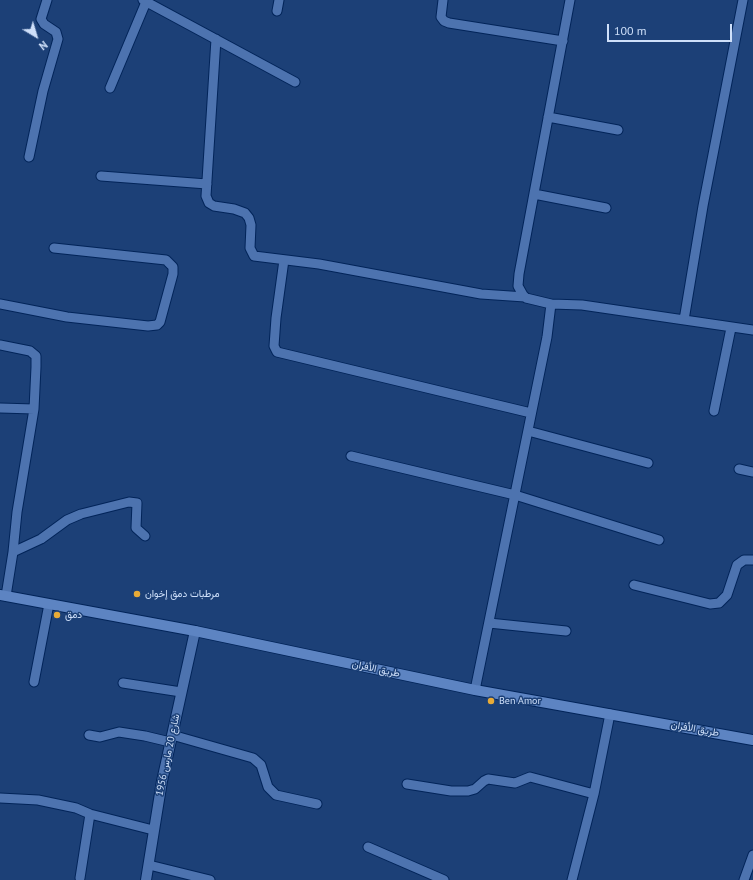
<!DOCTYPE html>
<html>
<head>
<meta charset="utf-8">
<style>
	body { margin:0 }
	#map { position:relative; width:753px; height:880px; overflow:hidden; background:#1c4077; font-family:"PT Sans",sans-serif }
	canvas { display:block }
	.north { position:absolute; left:16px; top:16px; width:40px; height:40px; -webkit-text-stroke:3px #1c4077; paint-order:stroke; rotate:142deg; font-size:11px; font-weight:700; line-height:16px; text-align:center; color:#cfe0fa }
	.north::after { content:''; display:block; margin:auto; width:14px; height:18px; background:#cfe0fa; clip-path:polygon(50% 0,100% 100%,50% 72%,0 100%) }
	.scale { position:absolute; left:607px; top:24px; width:125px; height:18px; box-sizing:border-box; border:2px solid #cfe0fa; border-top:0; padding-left:5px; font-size:12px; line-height:14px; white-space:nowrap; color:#cfe0fa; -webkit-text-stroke:3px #1c4077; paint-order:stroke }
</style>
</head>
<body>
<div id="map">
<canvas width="753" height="880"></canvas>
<div class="north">N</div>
<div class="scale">100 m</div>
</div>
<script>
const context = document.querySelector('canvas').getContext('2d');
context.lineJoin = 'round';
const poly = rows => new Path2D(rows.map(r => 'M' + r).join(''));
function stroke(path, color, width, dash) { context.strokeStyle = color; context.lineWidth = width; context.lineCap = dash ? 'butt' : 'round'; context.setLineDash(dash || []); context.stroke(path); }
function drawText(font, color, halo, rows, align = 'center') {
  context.font = font + ' "PT Sans",Vazirmatn,sans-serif'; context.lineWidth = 3; context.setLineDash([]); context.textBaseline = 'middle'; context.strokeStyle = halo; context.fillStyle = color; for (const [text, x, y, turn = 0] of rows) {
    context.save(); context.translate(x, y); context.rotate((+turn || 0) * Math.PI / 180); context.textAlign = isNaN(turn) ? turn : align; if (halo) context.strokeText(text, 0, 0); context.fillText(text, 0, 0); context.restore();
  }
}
const minor = poly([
	[143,0,295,82],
	[443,0,441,17,444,21,449,23,563,41],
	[277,11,279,0],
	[216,39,206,196,209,203,214,206,234,209,245,213,249,218,251,225,250,248,254,256,319,264,481,294,525,297],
	[110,88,146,2],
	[548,117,618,130],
	[29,157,43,91,58,39,56,32,44,24,41,19,47,0],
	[101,176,207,184],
	[534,194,606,208],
	[284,260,276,318,274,346,277,352,531,413],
	[0,304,67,317,148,326,157,325,160,322,173,274,173,267,166,260,54,248],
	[551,304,582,305,753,330],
	[684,320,703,206,743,0],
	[0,345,30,351,36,356,36,367,34,409,17,512,13,552,6,596],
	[0,408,34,409],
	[714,411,731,328],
	[528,431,648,463],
	[351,456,515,495,659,540],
	[739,469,753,472],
	[13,552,41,539,67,520,81,514,129,502,137,503,136,528,145,536],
	[634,585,710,604,719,603,727,595,737,565,744,560,753,560],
	[489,623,566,631],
	[34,682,49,604],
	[123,683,181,692],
	[475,690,547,337,551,304,526,298,523,295,518,286,519,274,570,0],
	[89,735,100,737,119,732,145,736,170,742],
	[172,735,253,758,261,765,268,787,276,795,317,804],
	[407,784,451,791,468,791,475,789,484,781,488,779,515,783,530,777,594,794],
	[0,798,38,800,76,808,90,814,153,830],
	[368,847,444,880],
	[149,865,210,880],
	[80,878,90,814],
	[572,880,594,794,610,714],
	[744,880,753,855]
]);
const tertiary = poly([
	[146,880,162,781,195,631]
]);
const secondary = poly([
	[0,595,195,631,475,690,753,740]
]);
stroke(minor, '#022459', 11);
stroke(tertiary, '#022459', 12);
stroke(secondary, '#022459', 12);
stroke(minor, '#4d73af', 9);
stroke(tertiary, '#4d73af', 10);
stroke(secondary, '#5d84c2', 10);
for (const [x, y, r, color] of [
	[137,594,4,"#e8ab37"],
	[57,615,4,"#e8ab37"],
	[491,701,4,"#e8ab37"]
]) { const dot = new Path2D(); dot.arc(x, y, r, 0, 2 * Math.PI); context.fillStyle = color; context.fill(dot); stroke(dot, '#1c4077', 1.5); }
drawText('10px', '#cfe0fa', '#1c4077', [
	["مرطبات دمق إخوان",145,594],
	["دمق",65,615],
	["Ben Amor",499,701]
], 'left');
drawText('10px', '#cfe0fa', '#1c4077', [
	["طريق الأفران",376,669,12],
	["طريق الأفران",695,729,10],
	["شارع 20 مارس 1956",168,755,-78]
]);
</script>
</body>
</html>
